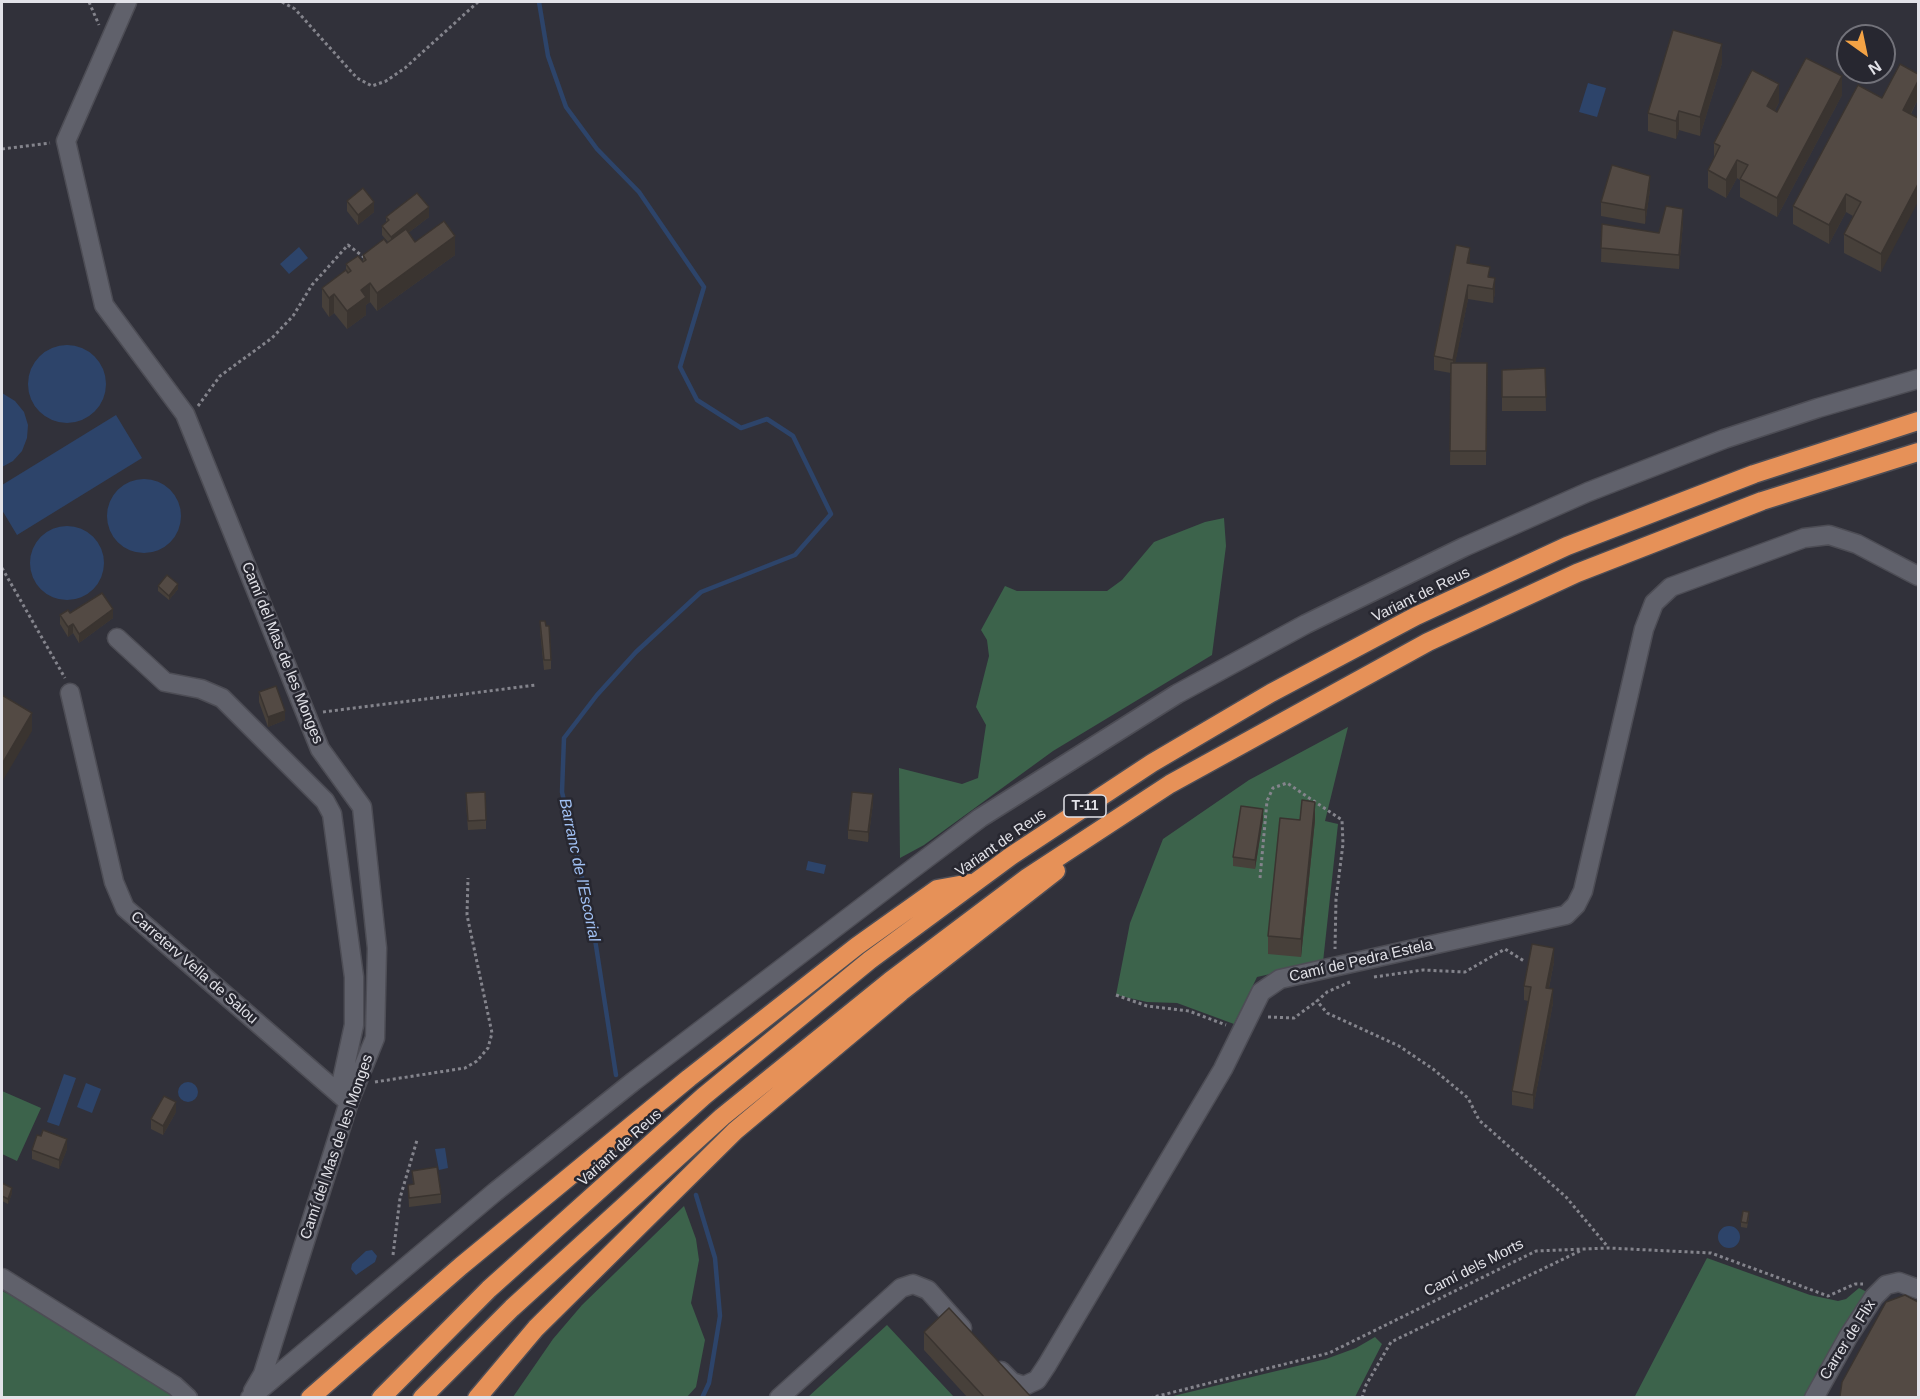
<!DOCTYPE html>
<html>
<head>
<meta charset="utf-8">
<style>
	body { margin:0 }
	#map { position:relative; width:1920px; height:1399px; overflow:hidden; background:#31313a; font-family:Arial,sans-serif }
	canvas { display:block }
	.frame { position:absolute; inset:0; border:3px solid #e2e2e8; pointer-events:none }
	.north { position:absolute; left:1836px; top:24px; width:60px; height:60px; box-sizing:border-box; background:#272730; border:2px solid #72727a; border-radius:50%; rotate:147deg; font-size:16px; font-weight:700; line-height:24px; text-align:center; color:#e2e2e8 }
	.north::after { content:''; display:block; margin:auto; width:21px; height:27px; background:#f4a345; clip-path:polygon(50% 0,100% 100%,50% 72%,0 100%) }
</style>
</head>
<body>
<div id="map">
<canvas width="1920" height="1399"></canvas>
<div class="frame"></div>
<div class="north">N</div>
</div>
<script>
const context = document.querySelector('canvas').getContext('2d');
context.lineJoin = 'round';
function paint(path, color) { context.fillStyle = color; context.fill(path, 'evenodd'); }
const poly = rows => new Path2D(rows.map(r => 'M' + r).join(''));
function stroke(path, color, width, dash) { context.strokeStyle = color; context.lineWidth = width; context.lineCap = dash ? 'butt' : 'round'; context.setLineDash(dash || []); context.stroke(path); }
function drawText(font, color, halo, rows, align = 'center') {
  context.font = font + ' Arial,sans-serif'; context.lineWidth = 5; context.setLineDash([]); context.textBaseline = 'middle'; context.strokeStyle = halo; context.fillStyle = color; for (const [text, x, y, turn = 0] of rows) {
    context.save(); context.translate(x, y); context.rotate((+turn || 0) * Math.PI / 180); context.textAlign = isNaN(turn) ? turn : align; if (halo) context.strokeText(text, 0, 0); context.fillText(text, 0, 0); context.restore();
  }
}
paint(poly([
	[1224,518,1226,546,1212,655,1053,751,924,845,900,858,899,768,962,784,978,778,986,725,976,707,989,656,987,640,981,630,1005,586,1017,591,1107,591,1122,580,1154,542,1205,522],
	[1348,727,1325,821,1338,824,1323,962,1257,977,1234,1024,1177,1003,1147,1002,1116,995,1130,923,1163,839,1249,780],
	[2,1091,41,1108,17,1161,2,1154],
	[684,1206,696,1239,699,1260,691,1303,705,1340,696,1387,687,1397,513,1397,553,1339,582,1305],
	[1707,1258,1810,1295,1838,1301,1846,1299,1859,1288,1867,1292,1804,1397,1634,1398],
	[2,1291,41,1309,181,1397,2,1397],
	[887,1325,954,1397,808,1397],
	[1375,1337,1382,1344,1355,1397,1169,1397,1326,1359,1356,1348]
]), '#3c634b');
paint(poly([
	[1588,83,1606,88,1597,117,1579,112],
	[299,247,308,258,289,274,280,264],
	'28 384a39 39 0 1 1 78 0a39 39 0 1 1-78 0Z',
	[2,393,15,401,24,412,28,425,27,438,22,451,13,461,2,467],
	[116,415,142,458,17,535,2,510,2,485],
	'107 516a37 37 0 1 1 74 0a37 37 0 1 1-74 0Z',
	'30 563a37 37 0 1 1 74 0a37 37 0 1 1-74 0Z',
	[808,861,826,865,824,874,806,870],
	[64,1074,76,1078,59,1126,47,1122],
	'178 1092a10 10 0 1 1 20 0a10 10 0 1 1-20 0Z',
	[86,1083,101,1089,92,1113,77,1107],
	[445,1148,448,1168,439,1170,435,1149],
	'1718 1237a11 11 0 1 1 22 0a11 11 0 1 1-22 0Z',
	[372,1250,377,1256,375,1262,356,1275,351,1269,352,1264,366,1251]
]), '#2d446a');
stroke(poly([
	[539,2,548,56,566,107,597,149,639,192,704,287,680,367,697,400,741,428,767,419,793,436,831,514,795,555,701,592,636,652,597,695,564,738,562,792,592,920,616,1075],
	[696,1195,715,1258,720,1316,709,1383,702,1398]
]), '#2d446a', 4.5);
const minor = poly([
	[127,2,66,141,104,305,185,414,320,749,362,807,377,948,375,1038,349,1102,263,1374,253,1391],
	[117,638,165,682,201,689,222,698,325,801,332,814,354,977,354,1025,339,1094],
	[70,693,114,882,125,908,345,1099],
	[2,1278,175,1386,188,1398],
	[1001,1371,1012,1382,1024,1386,1037,1380,1047,1365,1223,1069,1261,992,1280,979,1566,915,1576,905,1583,891,1644,629,1654,603,1671,587,1804,538,1829,535,1857,544,1918,576],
	[250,1398,495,1192,634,1081,903,876,980,818,1177,694,1306,624,1464,547,1588,492,1724,439,1818,408,1918,379],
	[779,1398,901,1288,913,1284,928,1290,962,1328],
	[1814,1398,1848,1337,1874,1297,1886,1285,1899,1282,1918,1289]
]);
const highway = poly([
	[310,1398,461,1266,689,1078,857,946,937,889,970,883],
	[381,1398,489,1289,704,1096,870,960,1011,856,1152,763,1271,693,1416,616,1567,546,1754,474,1918,421],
	[422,1398,512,1308,722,1117,890,981,1028,877,1170,784,1428,642,1577,573,1762,501,1918,452],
	[477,1398,536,1328,735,1131,901,992,1056,871]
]);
stroke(minor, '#4d4d55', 21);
stroke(highway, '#4d4d55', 21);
stroke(poly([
	[89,2,99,25],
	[282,2,295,9,357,78,372,86,386,81,405,68,478,2],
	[2,149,50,143],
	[198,406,220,376,272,338,293,316,312,285,348,245,365,258],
	[2,568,65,678],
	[323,712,536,685],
	[1260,878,1267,801,1273,788,1287,783,1342,820,1343,844,1336,899,1335,949],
	[1374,977,1423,970,1465,972,1505,949,1524,961],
	[1350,982,1327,992,1317,1001,1327,1013,1399,1046,1433,1069,1468,1098,1479,1120,1566,1197,1608,1247],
	[1116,995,1147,1006,1189,1011,1226,1025],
	[1268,1017,1294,1018,1317,1001],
	[375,1082,465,1068,477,1061,488,1048,492,1033,467,915,468,878],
	[393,1255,400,1198,417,1140],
	[1150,1398,1329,1353,1536,1251,1608,1248,1711,1253,1828,1296,1855,1284,1863,1284],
	[1362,1398,1366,1385,1391,1342,1582,1250]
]), '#84848c', 3, [3, 3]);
stroke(minor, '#60616b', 18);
stroke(highway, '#e69158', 18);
paint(poly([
	[1722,63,1700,136,1679,130,1676,139,1648,131,1648,113],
	[1918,74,1918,99,1911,114,1881,272,1844,253,1844,234,1853,216,1846,212,1829,244,1793,224,1793,206,1882,98],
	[1842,95,1777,217,1740,197,1740,180,1737,178,1726,198,1708,188,1708,170,1714,159,1714,143,1779,102,1775,110,1777,112],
	[1650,190,1645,224,1601,216,1601,202],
	[347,201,374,212,358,225,347,211],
	[386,217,429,217,408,233,415,242,455,255,377,311,370,302,366,305,366,315,347,329,334,313,329,317,322,307,322,288,346,270,346,264,363,262,363,255,388,242,382,235,382,226,386,222],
	[1683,223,1679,269,1601,262,1602,224,1659,233],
	[1470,263,1490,277,1495,292,1493,303,1468,299,1455,363,1487,363,1486,465,1450,465,1451,373,1434,370,1434,356],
	[1545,368,1546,411,1502,411,1502,370],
	[158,586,178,589,169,600,158,591],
	[70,613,113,618,79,643,73,633,68,637,60,624,60,615],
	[540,621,551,660,551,669,544,670,540,630],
	[259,692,285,720,268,727,259,702],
	[466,802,486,820,486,829,468,830],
	[873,803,868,842,848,839,848,830],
	[1263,819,1255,869,1233,866,1233,857],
	[1300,820,1315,820,1301,957,1268,954,1268,936],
	[1554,962,1549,988,1553,1003,1533,1109,1512,1105,1512,1091,1528,1001,1524,1000,1524,986],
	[176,1112,163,1135,151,1129,151,1119],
	[67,1149,59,1169,32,1159,32,1150],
	[412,1171,441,1194,441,1203,409,1207,408,1185,413,1184],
	[2,1183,12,1193,8,1204,2,1201],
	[1749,1217,1747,1228,1741,1227,1741,1222],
	[924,1332,1032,1398,968,1398,924,1350]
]), '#47403a');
paint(poly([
	[1722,44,1722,63,1700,136,1700,117],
	[1842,76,1842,95,1777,217,1777,198],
	[1918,81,1918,99,1903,128,1903,110],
	[1779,84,1779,102,1767,125,1767,106],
	[1679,111,1679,130,1676,139,1676,121],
	[1737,160,1737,178,1726,198,1726,180],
	[1650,176,1650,190,1645,224,1645,210],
	[1918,184,1918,202,1881,272,1881,254],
	[1846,194,1846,212,1829,244,1829,225],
	[374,202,374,212,358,225,358,215],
	[429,207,429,217,391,246,391,237],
	[1683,209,1683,223,1679,269,1679,255],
	[455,236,455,255,377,311,377,293],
	[1470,248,1470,262,1467,277,1467,263],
	[1495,278,1495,292,1493,303,1493,289],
	[370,283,370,302,366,305,366,315,347,329,347,311,361,290],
	[1468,285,1468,299,1453,374,1453,360],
	[334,294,334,313,329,317,329,298],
	[178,584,178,589,169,600,169,596],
	[113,609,113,618,79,643,79,634],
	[73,624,73,633,68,637,68,627],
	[285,711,285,720,268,727,268,717],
	[32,713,32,731,2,782,2,764],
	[873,794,873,803,868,842,868,832],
	[1315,802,1315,820,1301,957,1301,939],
	[1263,809,1263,819,1255,869,1255,860],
	[1554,948,1554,962,1546,1002,1546,988],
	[1553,989,1553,1003,1533,1109,1533,1095],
	[176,1102,176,1112,163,1135,163,1126],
	[67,1139,67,1149,59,1169,59,1160],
	[12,1188,12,1193,8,1204,8,1199]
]), '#3a3430');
const building = poly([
	[1673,30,1722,44,1700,117,1679,111,1676,121,1648,113,1673,30],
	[1806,58,1842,76,1777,198,1740,179,1748,165,1737,160,1726,180,1708,170,1720,146,1714,143,1752,70,1779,84,1767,106,1777,112,1806,58],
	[1900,64,1918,74,1918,81,1903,110,1918,118,1918,184,1881,254,1844,234,1861,202,1846,194,1829,225,1793,206,1858,85,1882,98,1900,64],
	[1612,165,1650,176,1645,210,1601,202,1612,165],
	[363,188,374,202,358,215,347,201,363,188],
	[417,193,429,207,391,237,382,226,389,220,386,217,417,193],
	[1666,206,1683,209,1679,255,1601,248,1602,224,1659,233,1666,206],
	[444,221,455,236,377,293,370,283,361,290,366,297,347,311,334,294,329,298,322,288,346,270,348,273,351,271,346,264,358,256,363,262,366,260,363,255,384,239,387,243,406,229,415,242,444,221],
	[1456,245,1470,248,1467,263,1490,267,1488,277,1495,278,1493,289,1468,285,1453,360,1434,356,1456,245],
	[1451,363,1487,363,1486,451,1450,451,1451,363],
	[1545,368,1546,397,1502,397,1502,370,1545,368],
	[167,575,178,584,169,596,158,586,167,575],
	[102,593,113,609,79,634,73,624,68,627,60,615,68,610,70,613,102,593],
	[540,621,545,621,546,626,549,626,551,660,544,660,540,621],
	[276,686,285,711,268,717,259,692,276,686],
	[2,695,32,713,2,764,2,695],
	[485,792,486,820,468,821,466,793,485,792],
	[852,792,873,794,868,832,848,830,852,792],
	[1302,800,1315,802,1301,939,1268,936,1280,818,1300,820,1302,800],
	[1241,806,1263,809,1255,860,1233,857,1241,806],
	[1532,944,1554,948,1546,988,1553,989,1533,1095,1512,1091,1531,987,1524,986,1532,944],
	[164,1096,176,1102,163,1126,151,1119,164,1096],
	[43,1130,67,1139,59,1160,32,1150,37,1135,41,1136,43,1130],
	[437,1167,441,1194,409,1198,408,1185,414,1184,412,1171,437,1167],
	[2,1183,12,1188,8,1199,2,1196,2,1183],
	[1743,1211,1749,1212,1747,1223,1741,1222,1743,1211],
	[1905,1295,1918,1302,1918,1398,1843,1398,1840,1396,1842,1382,1886,1302,1905,1295],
	[949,1308,1032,1398,985,1398,924,1332,949,1308]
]);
paint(building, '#534a44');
stroke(building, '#3a3430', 1.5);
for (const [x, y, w] of [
	[1085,806,42]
]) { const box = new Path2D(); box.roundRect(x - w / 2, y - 11, w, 22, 4.5); context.fillStyle = '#272730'; context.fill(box); stroke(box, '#e2e2e8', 1.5); }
drawText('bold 14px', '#e2e2e8', null, [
	["T-11",1085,806]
]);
drawText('15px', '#e2e2e8', '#272730', [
	["Variant de Reus",1421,595,-26],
	["Camí del Mas de les Monges",282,653,68],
	["Variant de Reus",1001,843,-35],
	["Camí de Pedra Estela",1361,961,-13],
	["Carreterv Vella de Salou",194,968,41],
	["Camí del Mas de les Monges",337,1147,-71],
	["Variant de Reus",620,1148,-42],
	["Camí dels Morts",1474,1268,-27],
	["Carrer de Flix",1848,1340,-58]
]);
drawText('italic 16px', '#a1c1f4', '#272730', [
	["Barranc de l'Escorial",579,870,78]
]);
</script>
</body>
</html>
